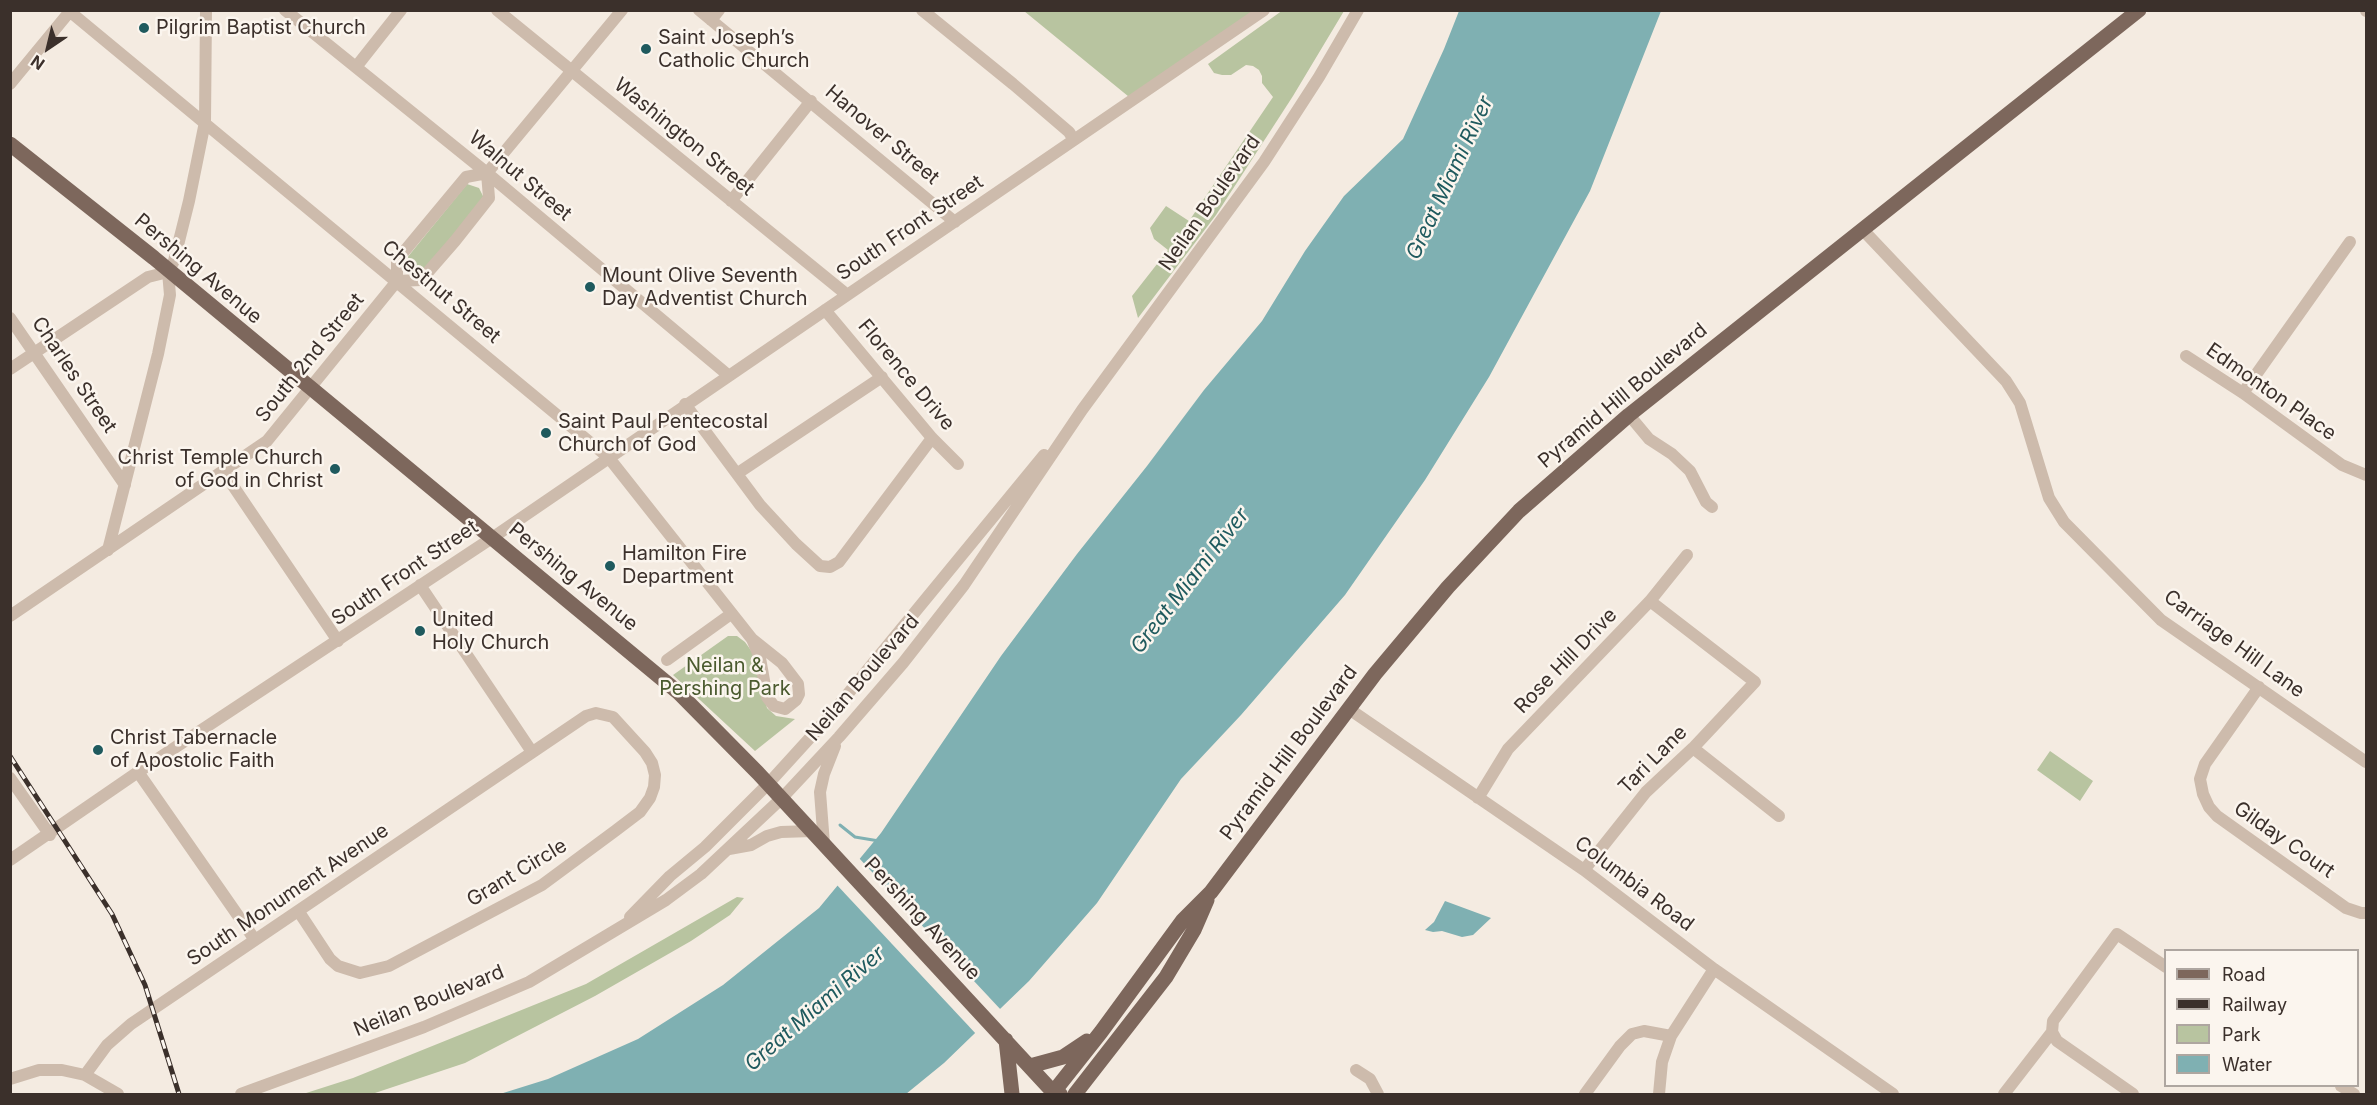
<!DOCTYPE html>
<html>
<head>
<meta charset="utf-8">
<style>
	body { margin:0 }
	#map { position:relative; width:2377px; height:1105px; overflow:hidden; background:#f4ebe1; font-family:Inter,sans-serif }
	canvas { display:block }
	.frame { position:absolute; inset:0; border:12px solid #3b302b; pointer-events:none }
	.legend { position:absolute; left:2164px; top:949px; width:195px; height:138px; box-sizing:border-box; background:#fbf5ee; border:2px solid #aea6a0; margin:0; padding:8px 10px; list-style:none; font-size:18px; color:#3b302b }
	.legend li { display:flex; align-items:center; gap:12px; height:30px }
	.legend b { width:30px; border:2px solid #aea6a0 }
	.north { position:absolute; left:18px; top:18px; width:60px; height:60px; -webkit-text-stroke:4px #fbf5ee; paint-order:stroke; rotate:215deg; font-size:16px; font-weight:700; line-height:24px; text-align:center; color:#3b302b }
	.north::after { content:''; display:block; margin:auto; width:21px; height:27px; background:#3b302b; clip-path:polygon(50% 0,100% 100%,50% 72%,0 100%) }
</style>
</head>
<body>
<div id="map">
<canvas width="2377" height="1105"></canvas>
<div class="frame"></div>
<ul class="legend">
<li><b style="height:8px;background:#7d675c"></b>Road</li>
<li><b style="height:8px;background:#3b302b"></b>Railway</li>
<li><b style="height:16px;background:#b8c4a0"></b>Park</li>
<li><b style="height:16px;background:#7fb0b2"></b>Water</li>
</ul>
<div class="north">N</div>
</div>
<script>
const context = document.querySelector('canvas').getContext('2d');
context.lineJoin = 'round';
function paint(path, color) { context.fillStyle = color; context.fill(path, 'evenodd'); }
const poly = rows => new Path2D(rows.map(r => 'M' + r).join(''));
function stroke(path, color, width, dash) { context.strokeStyle = color; context.lineWidth = width; context.lineCap = dash ? 'butt' : 'round'; context.setLineDash(dash || []); context.stroke(path); }
function drawText(font, color, halo, rows, align = 'center') {
  context.font = font + ' Inter,sans-serif'; context.lineWidth = 5; context.setLineDash([]); context.textBaseline = 'middle'; context.strokeStyle = halo; context.fillStyle = color; for (const [text, x, y, turn = 0] of rows) {
    context.save(); context.translate(x, y); context.rotate((+turn || 0) * Math.PI / 180); context.textAlign = isNaN(turn) ? turn : align; if (halo) context.strokeText(text, 0, 0); context.fillText(text, 0, 0); context.restore();
  }
}
paint(poly([
	[1283,10,1344,11,1293,96,1216,215,1138,318,1132,296,1168,250,1154,239,1150,228,1166,206,1189,221,1273,97,1262,83,1262,76,1259,70,1253,66,1246,65,1231,75,1222,75,1214,73,1208,64],
	[1024,11,1264,11,1134,101],
	[467,184,479,188,484,198,419,277,411,276,405,270,402,264],
	[728,636,737,636,745,642,755,656,767,708,776,716,795,719,755,751,673,675],
	[2050,751,2093,781,2080,801,2037,770],
	[737,897,744,898,730,915,691,941,595,996,465,1063,372,1094,303,1094,353,1078,586,984]
]), '#b8c4a0');
paint(poly([
	[1459,11,1661,11,1590,191,1489,377,1425,480,1345,595,1241,715,1181,779,1097,903,1029,981,944,1063,906,1094,500,1094,548,1079,638,1039,723,985,819,908,881,833,1001,656,1077,554,1147,466,1204,390,1262,321,1305,251,1344,196,1403,139,1444,49],
	[1445,901,1491,918,1473,935,1462,937,1442,931,1433,932,1425,930,1434,922]
]), '#7fb0b2');
paint(poly([
	[858,857,1002,1011,977,1035,836,884]
]), '#f4ebe1');
stroke(poly([
	[840,825,855,837,879,841]
]), '#7fb0b2', 3);
stroke(poly([
	[68,10,609,458,752,639,760,658,767,697,774,706,785,709,796,700,799,694,798,684,782,663,752,639],
	[285,10,487,173,728,375],
	[497,10,846,294],
	[699,10,955,222],
	[922,10,1013,84,1069,132,1074,140],
	[2366,10,2366,11],
	[711,20,719,10],
	[356,67,401,10],
	[10,84,71,10],
	[731,201,811,101],
	[1863,230,2006,381,2020,403,2049,498,2064,522,2161,620,2366,762],
	[397,281,421,280,455,241,489,198,487,173],
	[825,310,932,438,958,464],
	[10,318,125,485],
	[2186,356,2243,393,2342,465,2366,475],
	[10,369,148,277,168,272],
	[2243,393,2350,242],
	[685,404,760,505,796,544,820,566,830,567,839,562,932,438],
	[1629,415,1649,439,1672,454,1690,471,1706,502,1712,507],
	[223,471,338,641],
	[738,473,882,377],
	[108,550,158,354,170,295,168,272,174,261,189,201,205,122,206,10],
	[420,585,532,752],
	[10,616,267,441,397,281,397,260,466,177,487,173,622,10],
	[667,660,731,614],
	[2259,687,2205,764,2200,779,2203,794,2209,807,2217,816,2346,908,2361,913,2366,913],
	[1349,709,1584,870,1714,969,1893,1094],
	[1693,748,1779,816],
	[138,772,255,940],
	[10,778,50,835],
	[1478,798,1508,749,1650,601,1687,555],
	[824,844,820,792,824,774,835,746],
	[729,849,751,845,767,836,781,832,812,831],
	[10,860,138,772,492,538,1264,10],
	[1584,870,1646,792,1693,748,1755,682,1650,601],
	[630,917,670,876,705,847,768,784,828,718,1044,455],
	[2052,1032,2057,1041,2133,1094],
	[1356,1070,1370,1079,1378,1094],
	[85,1075,107,1045,131,1024,586,716,596,713,613,717,645,752,652,763,655,775,654,787,650,798,640,812,615,831,542,885,389,966,360,973,338,966,330,959,299,912],
	[10,1079,39,1070,62,1070,85,1075,118,1094],
	[2341,1086,2354,1094],
	[241,1094,424,1027,529,982,666,900,701,874,782,798,839,737,903,663,964,585,1082,410,1264,162,1319,77,1358,10],
	[1585,1094,1620,1046,1632,1034,1644,1031,1671,1036],
	[1659,1094,1662,1062,1671,1036,1714,969],
	[2004,1094,2052,1032,2053,1021,2117,934,2166,967]
]), '#cdbbac', 12);
stroke(poly([
	[10,144,154,258,679,693,758,773,1053,1092,1060,1094],
	[1006,1040,1012,1094],
	[1030,1066,1063,1057,1087,1041],
	[1052,1094,1101,1032,1183,920,1211,892,1375,674,1448,587,1519,511,1629,415,2139,10],
	[1075,1094,1166,977,1194,930,1207,900]
]), '#7d675c', 15);
const rail = poly([
	[10,756,112,914,145,985,179,1094]
]);
stroke(rail, '#3b302b', 5);
stroke(rail, '#fbf5ee', 3, [9]);
for (const [x, y, r, color] of [
	[144,28,6,"#1f5a5e"],
	[646,49,6,"#1f5a5e"],
	[590,287,6,"#1f5a5e"],
	[546,433,6,"#1f5a5e"],
	[335,469,6,"#1f5a5e"],
	[610,566,6,"#1f5a5e"],
	[420,631,6,"#1f5a5e"],
	[98,750,6,"#1f5a5e"]
]) { const dot = new Path2D(); dot.arc(x, y, r, 0, 2 * Math.PI); context.fillStyle = color; context.fill(dot); stroke(dot, '#fbf5ee', 2); }
drawText('20px', '#3b302b', '#fbf5ee', [
	["Pilgrim Baptist Church",156,28],
	["Saint Joseph’s",658,38],
	["Catholic Church",658,61],
	["Mount Olive Seventh",602,276],
	["Day Adventist Church",602,299],
	["Saint Paul Pentecostal",558,422],
	["Church of God",558,445],
	["Christ Temple Church",323,458,"right"],
	["of God in Christ",323,481,"right"],
	["Hamilton Fire",622,554],
	["Department",622,577],
	["United",432,620],
	["Holy Church",432,643],
	["Christ Tabernacle",110,738],
	["of Apostolic Faith",110,761]
], 'left');
drawText('20px', '#3b302b', '#fbf5ee', [
	["Hanover Street",882,135,40],
	["Washington Street",684,137,39],
	["Walnut Street",520,176,40],
	["Neilan Boulevard",1210,203,-55],
	["South Front Street",910,228,-34],
	["Pershing Avenue",198,269,40],
	["Chestnut Street",441,292,40],
	["South 2nd Street",310,358,-51],
	["Charles Street",74,375,56],
	["Florence Drive",906,375,50],
	["Edmonton Place",2271,392,35],
	["Pyramid Hill Boulevard",1623,396,-40],
	["South Front Street",405,573,-34],
	["Pershing Avenue",573,577,39],
	["Carriage Hill Lane",2234,644,36],
	["Rose Hill Drive",1566,661,-46],
	["Neilan Boulevard",863,678,-49],
	["Pyramid Hill Boulevard",1289,753,-53],
	["Tari Lane",1653,760,-45],
	["Gilday Court",2284,840,35],
	["Grant Circle",517,873,-31],
	["Columbia Road",1634,884,37],
	["South Monument Avenue",288,895,-34],
	["Pershing Avenue",922,919,47],
	["Neilan Boulevard",429,1001,-22]
]);
drawText('20px', '#4a5a2e', '#fbf5ee', [
	["Neilan &",725,666],
	["Pershing Park",725,689]
]);
drawText('italic 21px', '#1f5a5e', '#fbf5ee', [
	["Great Miami River",1450,178,-65],
	["Great Miami River",1190,581,-52],
	["Great Miami River",815,1009,-41]
]);
</script>
</body>
</html>
